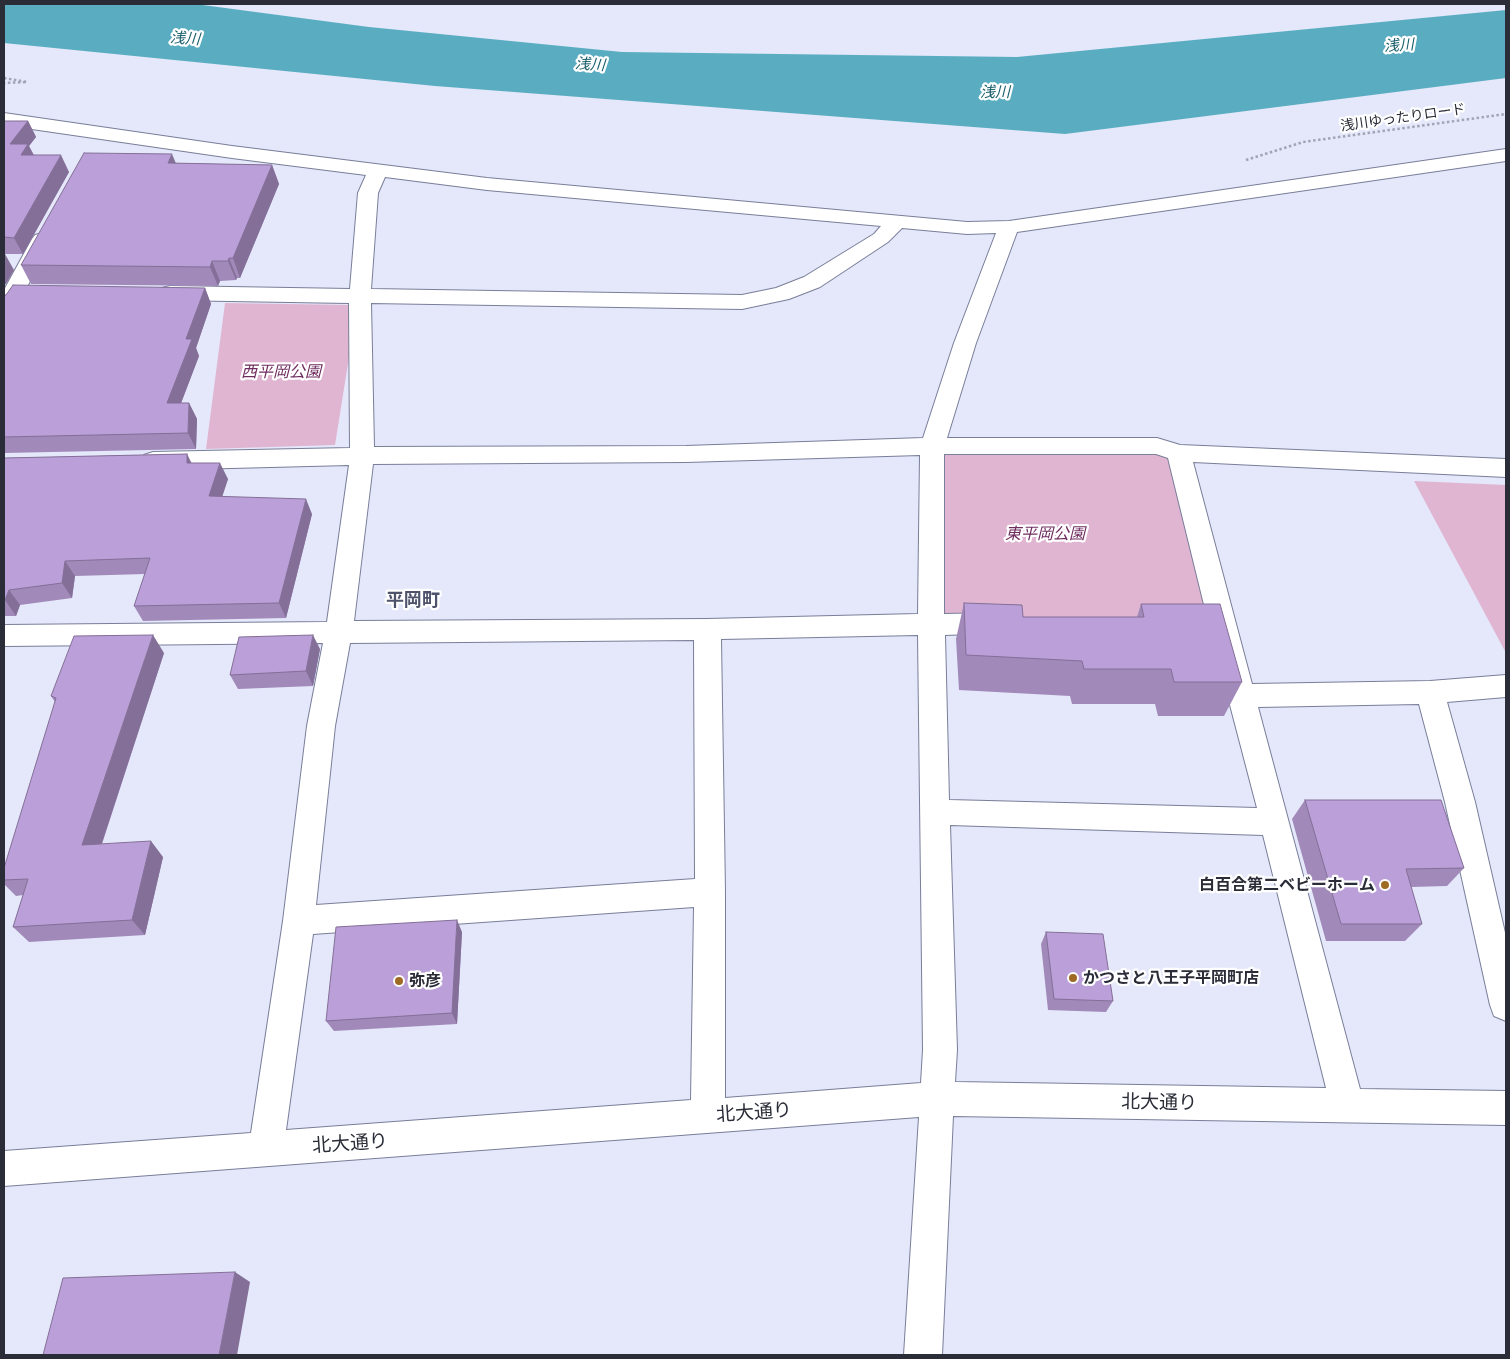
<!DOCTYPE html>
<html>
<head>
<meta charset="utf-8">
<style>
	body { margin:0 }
	#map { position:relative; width:1510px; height:1359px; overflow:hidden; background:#e4e8fa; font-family:"PT Serif",serif }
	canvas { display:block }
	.frame { position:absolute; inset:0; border:5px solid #2a2c37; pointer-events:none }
</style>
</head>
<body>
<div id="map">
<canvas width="1510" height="1359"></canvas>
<div class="frame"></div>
</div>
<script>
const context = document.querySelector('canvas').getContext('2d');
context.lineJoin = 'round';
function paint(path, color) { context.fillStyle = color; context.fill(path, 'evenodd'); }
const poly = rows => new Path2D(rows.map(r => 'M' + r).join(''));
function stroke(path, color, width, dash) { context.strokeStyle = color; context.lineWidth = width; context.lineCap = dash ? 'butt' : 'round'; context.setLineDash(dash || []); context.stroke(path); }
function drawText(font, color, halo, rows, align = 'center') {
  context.font = font + ' "PT Serif","Noto Sans JP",serif'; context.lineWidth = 4.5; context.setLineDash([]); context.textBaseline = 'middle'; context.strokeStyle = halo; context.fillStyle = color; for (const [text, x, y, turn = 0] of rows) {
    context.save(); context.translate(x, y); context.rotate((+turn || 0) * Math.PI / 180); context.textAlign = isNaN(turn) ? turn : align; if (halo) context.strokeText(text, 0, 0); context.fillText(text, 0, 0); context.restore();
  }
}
paint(poly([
	[225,303,352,305,354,326,335,445,206,449],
	[932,446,1179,453,1221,621,931,624],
	[1414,481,1506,485,1506,653]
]), '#e0b5d2');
paint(poly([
	[4,4,195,4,369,27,622,52,1017,57,1506,10,1506,78,1065,134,435,86,4,43]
]), '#5aadc1');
const minor = poly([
	[4,113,232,146,487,178,967,222,1009,221,1506,149,1506,161,1017,232,976,343,947,438,1157,438,1180,445,1506,459,1506,477,1193,462,1252,684,1430,681,1506,675,1506,697,1447,702,1475,802,1506,937,1506,1021,1494,1016,1490,1005,1445,802,1419,704,1258,707,1360,1089,1506,1091,1506,1125,953,1116,942,1355,904,1355,919,1117,4,1186,4,1151,251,1133,283,921,307,726,323,643,4,646,4,625,327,622,349,465,153,470,144,467,141,461,144,455,153,452,350,448,349,303,170,300,162,298,159,293,162,288,170,286,350,289,358,193,366,175,232,158,4,125,4,113],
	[385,177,487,190,881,226,874,234,804,277,776,288,742,295,371,289,378,193,385,177],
	[902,228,967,234,996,233,954,343,923,438,686,446,374,447,371,303,742,309,789,299,820,287,888,242,902,228],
	[944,454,1156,454,1168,458,1208,621,1257,808,949,800,945,635,997,633,1006,630,1010,623,1006,616,997,613,944,614,944,454],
	[920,455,918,614,707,619,354,621,373,464,686,462,920,455],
	[918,635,923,1050,921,1083,725,1098,725,892,721,639,918,635],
	[694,640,695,879,316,905,335,726,350,643,694,640],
	[950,825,1263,835,1326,1088,955,1082,957,1050,950,825],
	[694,907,691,1100,286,1130,313,934,694,907],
	[42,233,49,235,52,239,15,310,12,315,4,317,4,290,32,239,35,235,42,233]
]);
stroke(minor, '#797e99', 2);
stroke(poly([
	[4,78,27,82,4,83],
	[1246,160,1303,142,1506,114]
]), '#a1a4b4', 2.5, [2.5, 2.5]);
paint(minor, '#fff');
paint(poly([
	[4,121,28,121,36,137,29,146,34,155,69,172,23,254,4,254],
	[176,163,272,165,279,184,240,278,237,278,236,280,220,281,218,286,31,284,21,265],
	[205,288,211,304,196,348,199,356,181,403,189,403,197,419,196,449,4,453,4,295],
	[187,454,191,463,228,479,222,497,312,514,286,618,143,621,134,606,145,574,75,576,72,598,20,605,16,616,4,616,4,458],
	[964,603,1023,617,1137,617,1141,604,1242,682,1224,716,1158,716,1155,704,1072,704,1070,696,959,690,956,639],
	[320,649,313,686,238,689,230,675],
	[164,653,102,844,163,857,145,935,29,942,13,927,23,895,16,896,4,884,4,880,55,702,51,696],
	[1305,800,1464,868,1447,886,1411,887,1422,924,1405,941,1326,941,1292,819],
	[462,932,457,1024,334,1031,326,1021],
	[1046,932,1113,1001,1106,1012,1048,1010,1041,944]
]), '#a189ba');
paint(poly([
	[28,121,36,137,29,146,36,160,30,171,10,144],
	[172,154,180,173,168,163],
	[61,155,69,172,23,254,14,238],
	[272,165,279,184,240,278,233,258],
	[5,254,14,270,6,284,4,285,4,256],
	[229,258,237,278,236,280,228,261],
	[212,261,220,281,218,286,210,267],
	[205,288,211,304,196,348,199,356,175,419,167,403,186,339],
	[189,403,197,419,196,449,188,433],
	[187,454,195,470,187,463],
	[220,463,228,479,217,512,209,496],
	[306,499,312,514,286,618,279,603],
	[65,561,75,576,72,598,62,583],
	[9,590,20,605,16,616,5,600],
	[153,635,164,653,96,861,82,845],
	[313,635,320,649,313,686,306,671],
	[151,841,163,857,145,935,132,920],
	[457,920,462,932,457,1024,452,1013],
	[235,1272,250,1282,237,1355,219,1355]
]), '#836f97');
const building = poly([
	[4,121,28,121,10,144,28,144,21,155,61,155,14,238,4,237,4,121],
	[84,153,172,154,168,163,272,165,233,258,229,258,228,261,212,261,210,267,21,265,84,153],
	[13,285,205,288,186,339,192,339,167,403,189,403,188,433,4,437,4,295,6,295,13,285],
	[187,454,187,463,220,463,209,496,306,499,279,603,134,606,150,558,65,561,62,583,9,590,5,600,4,600,4,458,187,454],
	[964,603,1022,605,1023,617,1144,617,1141,604,1220,604,1242,682,1174,682,1171,669,1084,669,1082,661,966,655,964,603],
	[153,635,82,845,151,841,132,920,13,927,28,879,4,880,4,868,56,698,51,696,74,636,153,635],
	[313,635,306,671,230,675,239,637,313,635],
	[1305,800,1441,800,1464,868,1406,869,1422,924,1341,924,1305,800],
	[457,920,452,1013,326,1021,336,927,457,920],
	[1046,932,1103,934,1113,1001,1054,999,1046,932],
	[235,1272,219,1355,43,1355,63,1278,235,1272]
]);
paint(building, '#bb9fd8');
stroke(building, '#836f97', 1);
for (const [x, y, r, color] of [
	[1385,885,5,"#9f6a23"],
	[1073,978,5,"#9f6a23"],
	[399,981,5,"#9f6a23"]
]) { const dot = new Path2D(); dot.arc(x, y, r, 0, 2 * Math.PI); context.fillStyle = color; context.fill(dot); stroke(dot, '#fff', 2); }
drawText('14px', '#2a2c37', '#fff', [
	["浅川ゆったりロード",1403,118,-8]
]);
drawText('italic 15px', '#195e6c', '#fff', [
	["浅川",185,39,4],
	["浅川",1399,46,-4],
	["浅川",590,65,4],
	["浅川",995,93]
]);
drawText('italic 16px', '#6f2c5f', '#fff', [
	["西平岡公園",281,372],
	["東平岡公園",1045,534]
]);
drawText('bold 16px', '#2a2c37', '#fff', [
	["白百合第二ベビーホーム",1375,885,"right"],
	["かつさと八王子平岡町店",1083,978],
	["弥彦",409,981]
], 'left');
drawText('bold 18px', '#4e526b', '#fff', [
	["平岡町",413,601]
]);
drawText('19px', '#2a2c37', '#fff', [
	["北大通り",1159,1103,1],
	["北大通り",754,1113,-4],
	["北大通り",350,1144,-4]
]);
</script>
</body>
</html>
